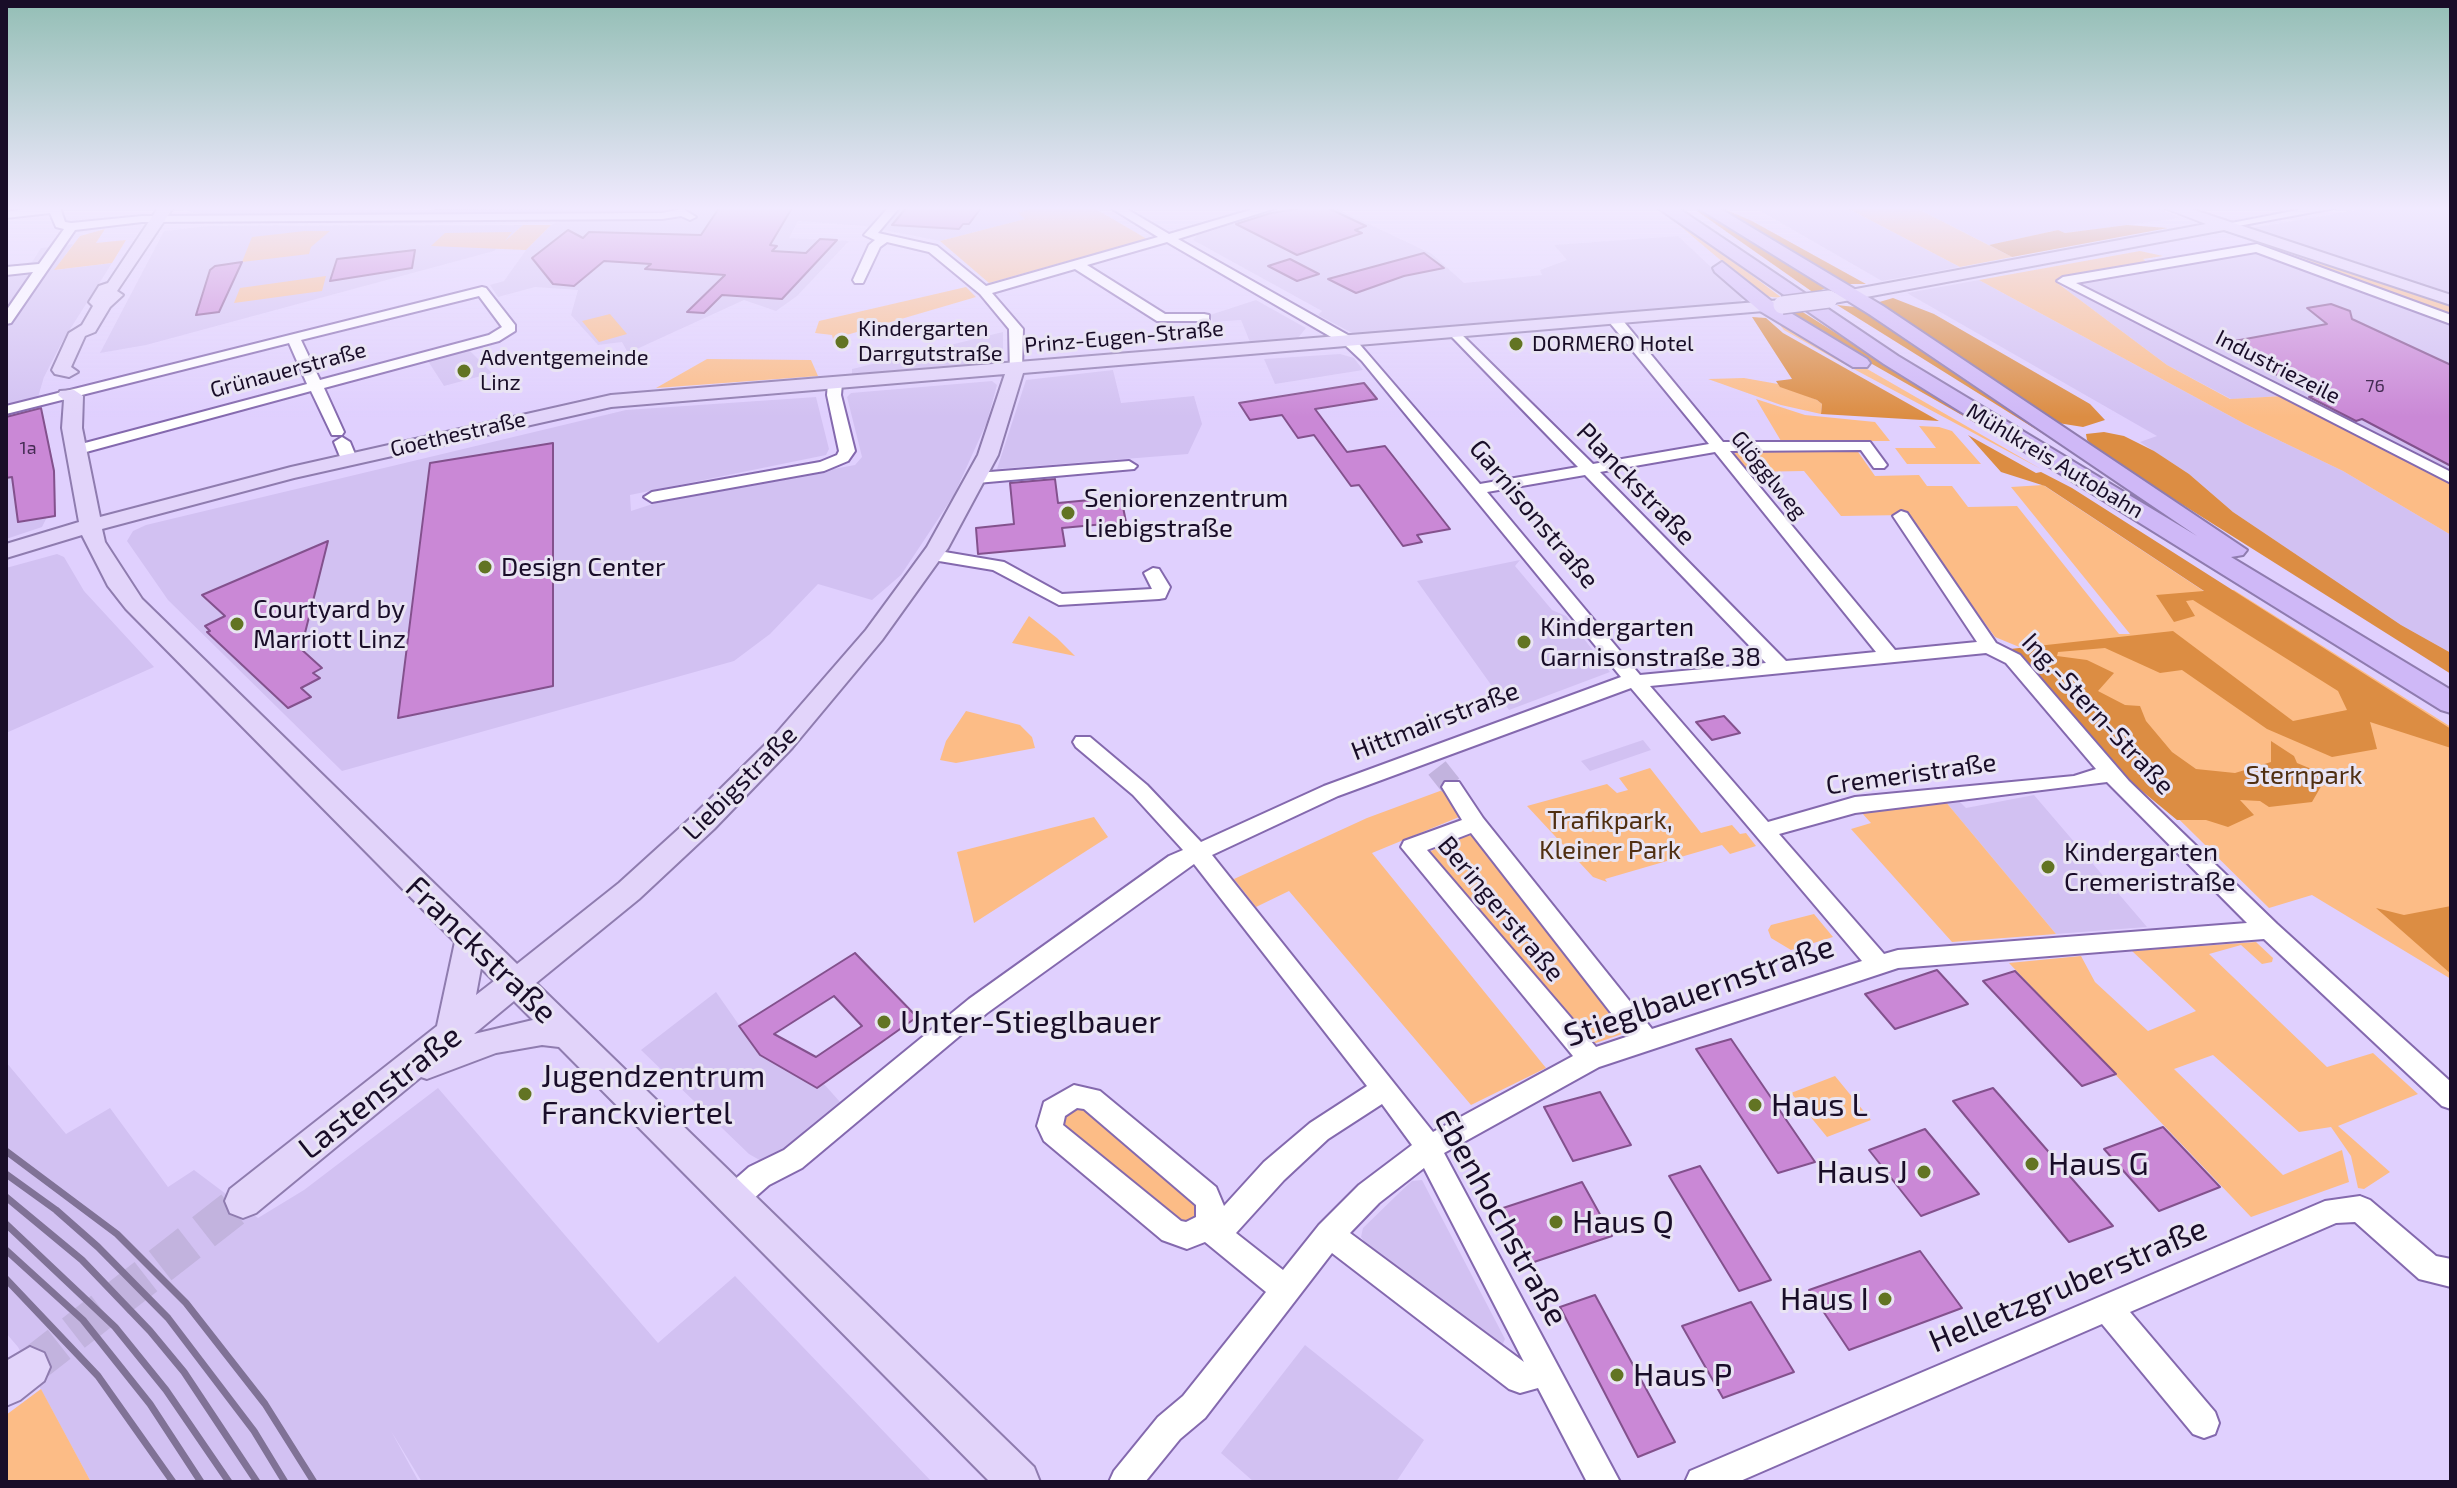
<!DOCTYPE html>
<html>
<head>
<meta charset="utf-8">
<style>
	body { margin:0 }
	#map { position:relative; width:2457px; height:1488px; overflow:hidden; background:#e0d0fe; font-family:"Exo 2",sans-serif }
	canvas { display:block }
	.frame { position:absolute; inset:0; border:8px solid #190d28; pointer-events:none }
</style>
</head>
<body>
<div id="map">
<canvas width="2457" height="1488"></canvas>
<div class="frame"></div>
</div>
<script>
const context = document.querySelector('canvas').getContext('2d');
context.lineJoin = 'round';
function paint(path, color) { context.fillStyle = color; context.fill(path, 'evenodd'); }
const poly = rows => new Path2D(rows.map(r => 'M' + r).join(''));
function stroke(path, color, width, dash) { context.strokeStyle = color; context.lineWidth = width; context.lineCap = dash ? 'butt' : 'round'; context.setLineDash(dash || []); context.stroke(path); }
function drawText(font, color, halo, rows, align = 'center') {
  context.font = font + ' "Exo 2",sans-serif'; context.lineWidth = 6; context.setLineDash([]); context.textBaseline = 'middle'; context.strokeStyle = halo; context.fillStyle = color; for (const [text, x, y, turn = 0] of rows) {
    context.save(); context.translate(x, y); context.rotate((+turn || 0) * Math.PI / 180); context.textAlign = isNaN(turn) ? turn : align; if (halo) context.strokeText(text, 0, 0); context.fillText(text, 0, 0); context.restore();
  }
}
paint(poly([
	[1034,208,1019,213,1027,219,940,241,864,226,798,221,789,238,849,241,797,296,776,311,744,300,628,353,622,342,598,345,571,315,578,290,535,287,498,297,490,285,504,281,526,250,551,225,572,214,198,214,184,210],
	[1283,208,1335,208,1432,254,1464,283,1542,275,1540,270,1567,260,1554,245,1678,236,1744,298,1738,303,1354,334,1318,315,1322,311,1193,240,1197,235],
	[1755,208,1847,208,1960,267,1882,281],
	[1916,208,2156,208,2181,218,2065,233,2058,230,1989,245],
	[2369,208,2451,208,2451,293,2252,228],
	[523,225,494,251,146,345,100,353,164,231,208,226],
	[73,244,55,270,112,263,62,342,44,377,38,397,6,406,6,266,32,262,41,248],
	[2248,248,2451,322,2451,475,2066,278],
	[1979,280,2245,424,2343,471,2451,535,2451,653,2401,625,2233,512,2189,474,2140,442,2157,436,1907,293],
	[2064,288,2084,295,2283,396,2231,399,2167,365],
	[1256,300,1306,328,1298,338,1250,342,1241,320,1213,322,1210,315],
	[1003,332,1003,357,995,362,852,374,852,369],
	[469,350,492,373,444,386,428,361],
	[1340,354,1354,358,1363,370,1275,384,1264,359],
	[1113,370,1121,403,1194,396,1202,424,1188,454,997,469,1026,380],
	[992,381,997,385,987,422,954,495,901,575,872,600,818,584,770,634,734,661,342,771,168,600,127,541,133,531,146,525,626,410,816,397,829,449,826,455,630,495,631,511,665,500,855,465,862,457,847,397,851,393],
	[41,406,55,471,56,515,47,517,42,527,6,539,6,415],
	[57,554,64,557,84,591,154,667,6,733,6,568],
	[1520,560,1515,566,1552,610,1566,616,1610,672,1509,710,1417,581],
	[1643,740,1651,750,1590,771,1581,761],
	[2034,795,2147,927,2056,934,1945,801,1959,801,1966,808],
	[716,992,760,1055,817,1088,824,1084,840,1102,804,1131,801,1141,763,1162,749,1154,641,1050],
	[6,1062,66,1134,110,1108,168,1187,194,1170,258,1218,304,1190,438,1088,658,1343,735,1276,932,1482,422,1482,391,1431,419,1482,91,1482,18,1347,6,1333],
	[1422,1180,1505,1339,1502,1346,1366,1244,1361,1237,1363,1228,1398,1194,1412,1181],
	[1305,1345,1424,1440,1396,1482,1254,1482,1221,1453]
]), '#d2c1f2');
paint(poly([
	[1034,208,1094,208,1147,239,989,283,940,241,1025,219,1018,213],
	[1847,208,1916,208,2012,257,1960,267],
	[1660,209,1693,231,1782,298,1763,296],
	[523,225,551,225,526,250,431,246,445,233,512,232,505,241],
	[105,229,96,243,126,240,112,263,54,270,80,236],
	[305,231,330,231,311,247,309,254,242,262,252,237],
	[2140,251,2163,256,2143,259,2148,263,2060,278,2056,282,2167,365,2230,399,2283,396,2451,482,2451,535,2343,471,2245,424,1979,280],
	[2295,255,2451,305,2451,317,2378,289],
	[326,276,322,291,234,303,240,288],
	[966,287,976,297,833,339,832,335,815,333,819,321],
	[610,314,627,334,599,342,582,321],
	[1774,318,1782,320,2041,469,1835,359,1784,330],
	[707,359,811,360,818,376,656,388],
	[1744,378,1778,384,1817,400,1822,404,1821,414,1781,405,1708,379],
	[1756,399,1805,415,1875,422,1890,441,1781,441],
	[1919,426,1939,427,1952,431,1981,464,1907,464,1895,448,1936,448],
	[1740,449,1856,449,1875,476,1919,475,1927,486,1952,486,1968,507,2017,506,2119,634,2130,634,2011,487,2043,485,2205,592,2234,590,2451,727,2451,979,2312,895,2269,908,2126,767,2029,651,1995,637,1906,515,1841,516,1804,471,1747,472,1733,455],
	[1029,616,1057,638,1075,656,1012,643],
	[966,711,1020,725,1032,737,1035,748,956,763,940,760,946,741],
	[1650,768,1701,833,1732,825,1740,834,1746,833,1756,846,1730,854,1722,845,1605,879,1607,882,1593,877,1527,806,1607,784,1617,793,1628,790,1619,778],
	[1448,788,1461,811,1459,817,1372,853,1546,1068,1471,1105,1289,891,1256,907,1234,879,1367,818],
	[1945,801,2056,934,1952,942,1851,829,1871,823,1861,812],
	[1094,817,1108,837,974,923,957,852],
	[1464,835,1477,836,1631,1031,1587,1046,1427,853],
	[1814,914,1833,937,1791,950,1771,938,1768,930,1771,925],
	[2256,942,2273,958,2272,962,2262,964,2241,945,2209,954,2327,1067,2373,1053,2418,1094,2338,1126,2390,1172,2364,1189,2358,1188,2351,1156,2331,1127,2299,1132,2213,1055,2174,1069,2283,1175,2342,1150,2349,1182,2251,1217,2009,963,2081,956,2095,982,2148,1031,2196,1011,2132,951],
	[1835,1076,1871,1120,1827,1137,1791,1093],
	[1079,1105,1197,1200,1200,1210,1195,1220,1184,1225,1063,1133,1059,1117],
	[41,1389,91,1482,6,1482,6,1415]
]), '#fcbc86');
paint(poly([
	[1712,208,1722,208,1752,221,1866,284,1846,284],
	[1703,210,1825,285,1826,288,1814,293,1697,211],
	[2127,225,2168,228,2012,257,1989,245,2058,230,2065,233],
	[1893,298,1934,314,2090,404,2105,420,2083,427,2058,423,1876,303],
	[1837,305,1864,308,2165,510],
	[1801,311,1942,400,2053,467,1793,319,1790,313],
	[1752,317,1766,318,1783,333,1939,421,1821,414,1822,404,1817,400,1780,387,1776,381,1792,379],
	[2104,432,2124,436,2154,451,2189,474,2233,512,2401,625,2451,653,2451,674,2099,452,2087,440,2086,434],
	[1968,435,2036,473,2041,472,2072,488,2451,729,2451,748,2370,722,2377,749,2332,757,2267,729,2182,670,2160,673,2105,648,2058,652,2057,656,2087,660,2114,673,2098,691,2125,705,2140,706,2146,721,2172,752,2196,769,2235,773,2271,762,2271,741,2294,756,2297,763,2314,770,2323,783,2312,802,2269,807,2260,801,2240,800,2254,815,2228,827,2206,820,2177,820,2079,739,2001,650,2173,631,2293,721,2347,710,2338,691,2193,600,2186,601,2195,616,2174,622,2156,595,2204,591,2045,486,2001,472],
	[2451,906,2451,974,2376,908,2404,915]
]), '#dc8d43');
const building = poly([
	[719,208,792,208,770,245,777,246,772,251,806,253,820,239,837,240,782,299,722,295,704,313,687,312,725,275,645,269,651,264,604,261,574,286,553,284,532,258,568,230,583,238,589,232,701,235,719,208],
	[906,208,981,208,969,224,963,224,959,229,892,225,906,208],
	[1303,208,1328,208,1366,226,1355,230,1362,233,1297,255,1236,224,1271,213,1303,208],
	[415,250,412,268,330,281,337,259,415,250],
	[1424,253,1444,268,1404,276,1356,293,1328,279,1424,253],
	[1290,259,1319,274,1297,281,1268,266,1290,259],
	[242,262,219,312,196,315,210,270,215,266,242,262],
	[2331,304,2350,311,2352,319,2451,365,2451,466,2362,419,2356,421,2309,397,2316,395,2218,344,2327,324,2307,308,2331,304],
	[1364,383,1377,399,1315,409,1347,452,1385,446,1450,529,1417,535,1422,542,1403,546,1359,485,1351,486,1314,435,1298,438,1282,415,1250,420,1239,403,1364,383],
	[41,408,54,471,55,516,18,522,12,477,6,478,6,417,41,408],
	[553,443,553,686,398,718,430,463,553,443],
	[1055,479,1058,503,1121,497,1126,522,1062,528,1065,546,978,554,976,528,1014,524,1010,483,1055,479],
	[328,541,301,649,322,668,313,673,320,678,301,688,311,697,288,708,207,632,210,631,205,626,225,616,202,595,328,541],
	[1724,716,1740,733,1712,740,1696,722,1724,716],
	[855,953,917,1017,817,1088,760,1055,739,1026,855,953],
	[834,996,862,1026,816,1057,774,1034,834,996],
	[1937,970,1968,1004,1895,1029,1865,994,1937,970],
	[2015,971,2116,1074,2082,1086,1983,981,2015,971],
	[1731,1039,1815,1162,1778,1173,1696,1049,1731,1039],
	[1993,1088,2001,1097,2113,1226,2069,1242,1953,1101,1993,1088],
	[1600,1092,1631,1145,1573,1161,1544,1107,1600,1092],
	[2163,1127,2220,1187,2159,1211,2104,1149,2163,1127],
	[1925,1129,1979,1194,1921,1216,1869,1150,1925,1129],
	[1700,1166,1771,1280,1739,1291,1669,1176,1700,1166],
	[1582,1182,1612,1236,1528,1264,1500,1209,1582,1182],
	[1920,1251,1962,1308,1849,1350,1809,1290,1920,1251],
	[1595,1295,1675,1442,1638,1457,1560,1307,1595,1295],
	[1751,1302,1794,1372,1723,1398,1682,1326,1751,1302]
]);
paint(building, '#ca88d6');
stroke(building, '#83518d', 2);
stroke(poly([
	[1437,768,1452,787]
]), '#c2b3de', 22, [22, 11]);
stroke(poly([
	[30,1367,243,1201]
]), '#c2b3de', 37, [37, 18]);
const minor = poly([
	[32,208,60,208,65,222,71,223,142,216,662,213,683,209,696,217,690,220,681,216,662,219,142,222,75,230,11,323,6,324,6,311,33,272,6,275,6,267,39,264,64,229,56,227,50,213,6,218,6,212,32,208],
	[888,208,899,208,878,233,937,246,986,286,1158,237,1111,208,1125,208,1169,234,1257,208,1276,208,1178,239,1355,339,1480,484,1578,467,1452,337,1450,334,1457,330,1593,464,1709,444,1610,323,1610,317,1615,316,1620,317,1723,442,1870,442,1887,465,1884,468,1874,468,1861,450,1730,451,1895,650,1977,642,1893,516,1901,511,1907,513,1996,643,2020,655,2129,781,2277,924,2451,1082,2451,1109,2442,1106,2264,939,1898,968,1599,1067,1444,1153,1620,1482,1587,1482,1538,1388,1520,1393,1509,1389,1332,1253,1205,1418,1180,1439,1145,1482,1109,1482,1114,1471,1158,1417,1183,1396,1266,1292,1205,1242,1187,1249,1162,1240,1044,1141,1037,1126,1044,1102,1074,1085,1100,1091,1216,1187,1224,1206,1264,1162,1310,1123,1367,1086,1194,864,987,1013,802,1168,769,1185,744,1207,734,1211,724,1207,720,1198,724,1189,749,1167,784,1150,969,999,1169,856,1183,850,1133,795,1076,747,1073,742,1076,737,1090,737,1147,785,1201,842,1324,786,1621,677,1362,361,1345,345,1167,242,1087,265,1165,314,1204,314,1209,315,1209,321,1157,321,1075,269,992,293,1023,329,1022,370,1010,373,1009,329,980,294,929,252,887,242,880,247,863,283,855,283,853,280,869,245,875,240,864,235,888,208],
	[1715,452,1876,652,1786,661,1600,472,1715,452],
	[1585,475,1766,663,1640,675,1487,492,1585,475],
	[1986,653,2006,663,2096,769,2074,776,1855,797,1768,822,1650,686,1986,653],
	[1631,688,1862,961,1652,1029,1483,818,1459,782,1445,782,1442,787,1462,820,1404,841,1401,847,1573,1056,1433,1132,1212,855,1338,796,1631,688],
	[2107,782,2247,923,1898,950,1884,954,1779,834,1855,813,2107,782],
	[1471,833,1629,1036,1596,1047,1427,850,1471,833],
	[1382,1104,1412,1145,1359,1185,1319,1225,1283,1270,1236,1233,1284,1180,1328,1139,1382,1104],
	[1077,1108,1084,1109,1196,1205,1196,1217,1186,1222,1181,1221,1063,1125,1065,1116,1077,1108],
	[1424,1168,1524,1362,1350,1233,1379,1203,1424,1168],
	[2308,208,2335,208,2222,229,2216,226,2308,208],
	[2257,244,2451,315,2451,324,2256,252,2076,283,2451,472,2451,483,2057,281,2063,277,2257,244],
	[482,287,486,288,515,325,515,331,499,341,324,388,344,432,342,435,332,435,311,391,75,455,67,450,70,447,307,384,289,343,6,414,6,406,482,287],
	[479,296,502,327,489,335,320,380,301,340,479,296],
	[835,379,842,383,841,395,855,451,848,461,824,471,652,502,644,497,652,492,820,462,837,455,839,451,827,395,828,383,835,379],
	[342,437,350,442,357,459,354,462,344,462,341,459,334,442,342,437],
	[1129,461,1137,466,1134,469,977,483,969,478,977,473,1129,461],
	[933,550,1004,562,1062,594,1152,589,1144,573,1153,568,1159,569,1170,587,1165,598,1159,599,1059,605,993,570,927,559,927,551,933,550],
	[2360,1196,2370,1200,2436,1256,2451,1259,2451,1287,2419,1279,2355,1222,2336,1223,2130,1312,2215,1412,2219,1423,2215,1434,2204,1438,2193,1434,2102,1324,1738,1482,1685,1482,1690,1471,2325,1201,2360,1196]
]);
const major = poly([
	[158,208,173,208,117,291,123,295,110,307,95,332,85,336,71,367,78,372,69,377,55,374,52,370,69,333,82,325,93,306,89,302,99,286,108,283,158,208],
	[2165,208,2188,208,2451,295,2451,305,2224,230,1829,304,1821,299,1829,294,2206,224,2165,208],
	[1782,300,1788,301,1788,309,1023,373,998,455,948,548,882,640,792,748,714,829,639,899,536,983,1034,1467,1040,1482,990,1482,559,1047,542,1045,496,1053,427,1079,421,1077,256,1213,243,1218,230,1213,225,1201,230,1189,437,1026,455,942,126,609,108,586,82,535,6,558,6,544,79,522,62,428,64,400,58,395,60,391,74,390,83,396,82,428,100,517,291,467,611,395,1782,300],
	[1005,374,978,455,927,547,866,630,774,736,694,815,619,883,517,964,142,599,105,542,102,529,294,478,611,407,1005,374],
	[481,968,494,981,476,995,481,968],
	[514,1001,533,1020,474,1034,514,1001],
	[30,1347,44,1353,50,1367,44,1381,20,1400,6,1406,6,1361,30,1347]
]);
const highway = poly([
	[1658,208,1678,208,1898,356,2197,536,1869,314,1698,208,1719,208,1883,306,2247,550,2243,555,2231,557,2451,690,2451,713,2441,710,1884,364,1658,208],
	[1722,262,1774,303,1867,359,1870,363,1867,367,1853,367,1760,311,1715,272,1713,268,1722,262]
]);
stroke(minor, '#8469ae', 4);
stroke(major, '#8f7caf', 4);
stroke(highway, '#8f7caf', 4);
paint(minor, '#fff');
paint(major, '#e2d4fa');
paint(highway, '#cfb8f7');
stroke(poly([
	[6,1151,117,1234,186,1303,265,1404,314,1482],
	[6,1174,56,1210,98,1247,168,1318,254,1431,285,1482],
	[6,1197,82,1260,150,1331,184,1372,257,1482],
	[6,1224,115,1327,166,1390,229,1482],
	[6,1250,83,1320,150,1404,201,1482],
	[6,1279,98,1376,173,1482]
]), '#807296', 7);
const majorBridge = poly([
	[1782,305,1829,299]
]);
stroke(majorBridge, '#8f7caf', 20, []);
stroke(majorBridge, '#e2d4fa', 17);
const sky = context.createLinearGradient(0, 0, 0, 417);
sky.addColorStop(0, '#93beb5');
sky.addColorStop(0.5, '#f1eaff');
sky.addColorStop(1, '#f1eaff00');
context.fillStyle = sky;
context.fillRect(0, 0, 2457, 417);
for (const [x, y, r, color] of [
	[842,342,8,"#627423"],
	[1516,344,8,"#627423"],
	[464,371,8,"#627423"],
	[1068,513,8,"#627423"],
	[485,567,8,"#627423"],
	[237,624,8,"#627423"],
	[1524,642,8,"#627423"],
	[2048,867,8,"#627423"],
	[884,1022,8,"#627423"],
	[525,1094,8,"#627423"],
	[1755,1105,8,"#627423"],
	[2032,1164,8,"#627423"],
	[1924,1172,8,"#627423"],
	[1556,1222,8,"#627423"],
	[1885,1299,8,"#627423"],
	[1617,1375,8,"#627423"]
]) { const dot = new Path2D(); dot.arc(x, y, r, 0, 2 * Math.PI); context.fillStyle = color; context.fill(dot); stroke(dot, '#e9e4f3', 3); }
drawText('18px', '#452c54', null, [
	["76",2375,386],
	["1a",28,448]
]);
drawText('22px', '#190d28', '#e9e4f3', [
	["Kindergarten",858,329],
	["Darrgutstraße",858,354],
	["DORMERO Hotel",1532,344],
	["Adventgemeinde",480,358],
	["Linz",480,383]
], 'left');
drawText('22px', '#190d28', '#e9e4f3', [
	["Prinz-Eugen-Straße",1124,337,-5],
	["Industriezeile",2278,367,27],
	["Grünauerstraße",288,370,-15],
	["Goethestraße",458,434,-13],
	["Mühlkreis Autobahn",2055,461,31],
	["Glögglweg",1769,475,51]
]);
drawText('26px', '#190d28', '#e9e4f3', [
	["Planckstraße",1636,484,46],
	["Garnisonstraße",1534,514,50],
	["Ing.-Stern-Straße",2098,714,47],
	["Hittmairstraße",1435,721,-21],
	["Cremeristraße",1911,774,-8],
	["Liebigstraße",740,783,-45],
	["Beringerstraße",1501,909,50]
]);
drawText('26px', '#190d28', '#e9e4f3', [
	["Seniorenzentrum",1084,498],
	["Liebigstraße",1084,528],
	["Design Center",501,567],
	["Courtyard by",253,609],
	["Marriott Linz",253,639],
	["Kindergarten",1540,627],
	["Garnisonstraße 38",1540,657],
	["Kindergarten",2064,852],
	["Cremeristraße",2064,882]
], 'left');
drawText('26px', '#502f11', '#e9e4f3', [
	["Sternpark",2304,775],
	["Trafikpark,",1610,820],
	["Kleiner Park",1610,850]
]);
drawText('32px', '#190d28', '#e9e4f3', [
	["Franckstraße",481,950,44],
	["Stieglbauernstraße",1699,991,-19],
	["Lastenstraße",380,1092,-38],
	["Ebenhochstraße",1501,1218,61],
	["Helletzgruberstraße",2068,1285,-23]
]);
drawText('32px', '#190d28', '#e9e4f3', [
	["Unter-Stieglbauer",900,1022],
	["Jugendzentrum",541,1076],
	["Franckviertel",541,1113],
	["Haus L",1771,1105],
	["Haus G",2048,1164],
	["Haus J",1908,1172,"right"],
	["Haus Q",1572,1222],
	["Haus I",1869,1299,"right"],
	["Haus P",1633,1375]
], 'left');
</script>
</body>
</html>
